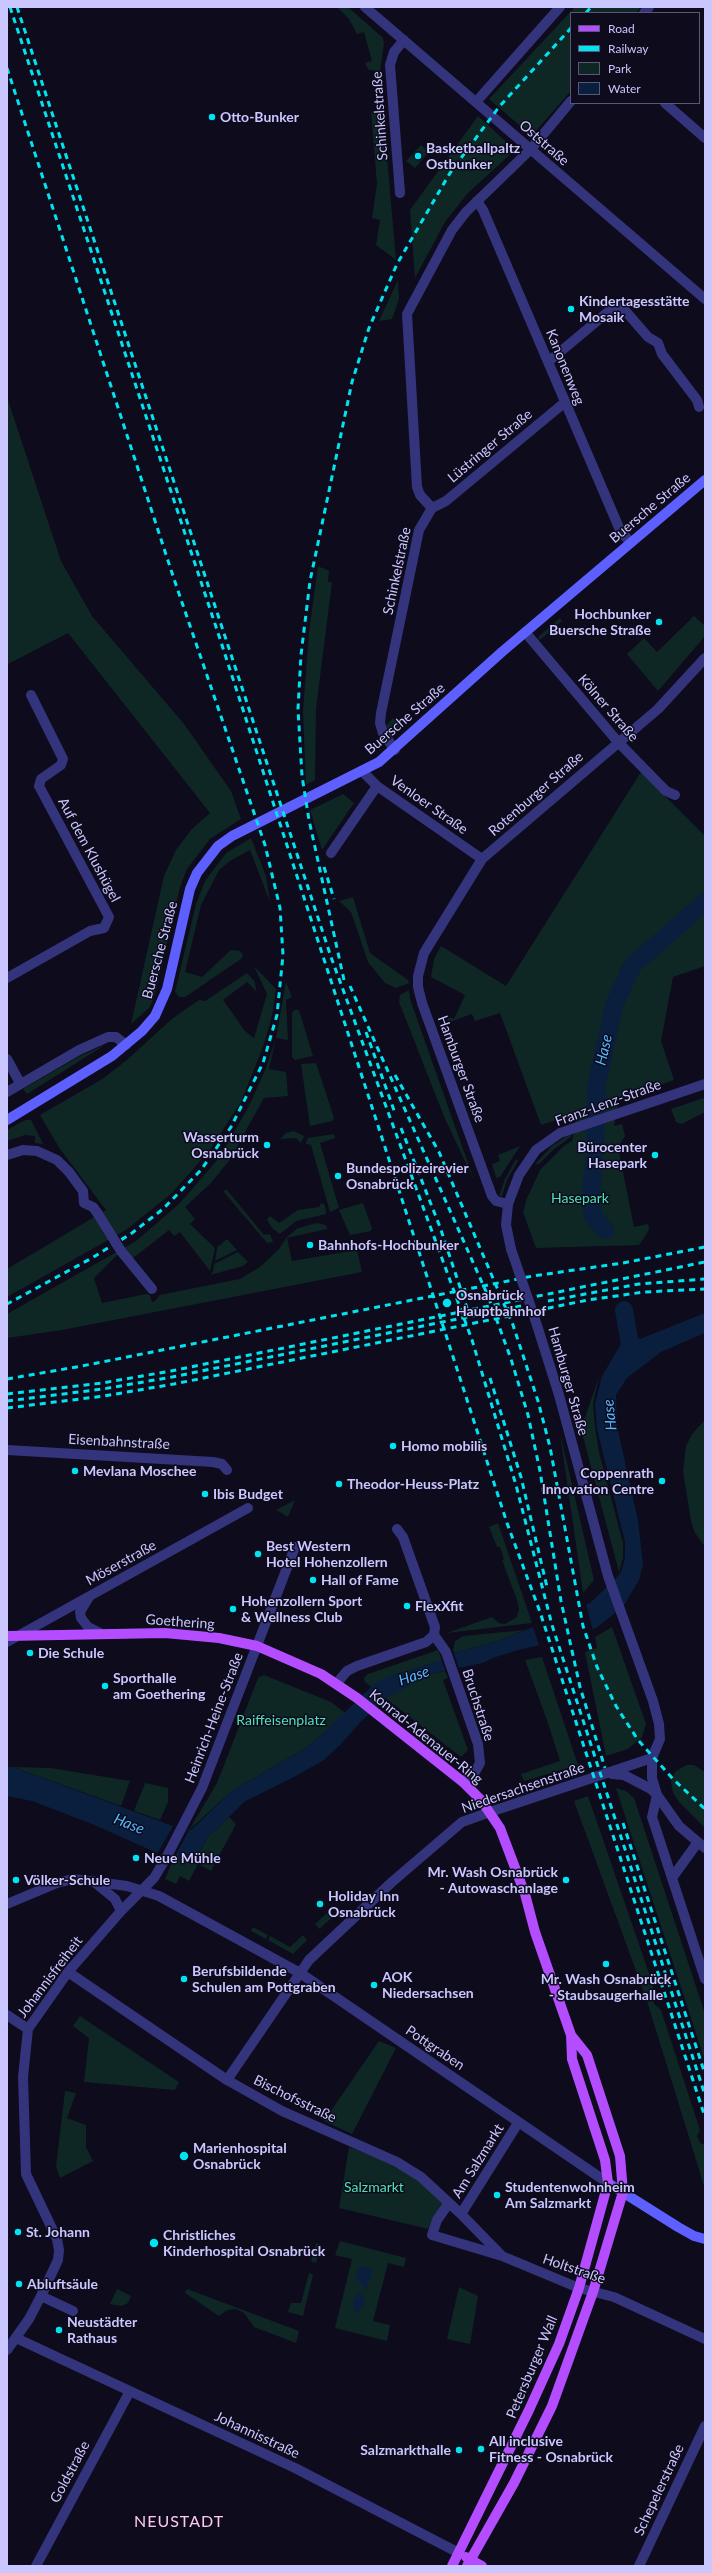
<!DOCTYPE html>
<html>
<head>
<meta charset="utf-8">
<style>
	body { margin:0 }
	#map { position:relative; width:712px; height:2573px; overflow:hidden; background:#0d0b1c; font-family:Lato,sans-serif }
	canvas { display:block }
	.frame { position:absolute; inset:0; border:8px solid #cac6ff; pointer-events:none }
	.legend { position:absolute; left:570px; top:12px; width:130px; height:92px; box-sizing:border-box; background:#0d0b1c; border:1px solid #595677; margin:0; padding:5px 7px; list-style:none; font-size:12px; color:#cac6ff }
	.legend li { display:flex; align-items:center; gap:8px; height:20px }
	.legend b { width:20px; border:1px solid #595677 }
</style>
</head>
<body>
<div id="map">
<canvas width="712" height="2573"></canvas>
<div class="frame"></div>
<ul class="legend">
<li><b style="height:5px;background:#b44dff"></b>Road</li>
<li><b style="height:5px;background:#00e4f1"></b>Railway</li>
<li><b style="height:11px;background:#0e2724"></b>Park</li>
<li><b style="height:11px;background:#091f3d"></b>Water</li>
</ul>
</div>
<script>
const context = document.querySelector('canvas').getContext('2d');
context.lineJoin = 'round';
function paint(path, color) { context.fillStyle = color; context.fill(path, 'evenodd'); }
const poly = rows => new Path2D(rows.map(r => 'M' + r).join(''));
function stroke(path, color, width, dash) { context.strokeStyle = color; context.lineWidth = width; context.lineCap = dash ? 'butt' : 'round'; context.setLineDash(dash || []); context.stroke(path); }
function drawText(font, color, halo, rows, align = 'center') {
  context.font = font + ' Lato,sans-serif'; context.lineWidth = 3; context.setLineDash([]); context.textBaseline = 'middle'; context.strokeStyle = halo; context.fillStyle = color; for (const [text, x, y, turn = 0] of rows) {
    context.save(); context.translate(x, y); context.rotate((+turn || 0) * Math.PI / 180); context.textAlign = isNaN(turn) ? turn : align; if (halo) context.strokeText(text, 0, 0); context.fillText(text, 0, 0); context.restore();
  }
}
paint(poly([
	[337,7,348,7,383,38,384,44,380,71,369,70,367,67,365,63,372,61,364,32,357,34,349,19],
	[575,7,641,7,636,13,571,13,571,91,535,132,526,131,489,99],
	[371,111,383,111,396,260,376,245,380,220,372,218,377,184],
	[478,116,515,150,468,193,445,222,415,278,410,210],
	[421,145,429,152,415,168,406,161],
	[398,280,399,299,392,319,379,321],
	[7,397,61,561,92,616,184,724,231,791,241,819,210,839,187,869,180,887,154,998,149,1008,131,1024,164,876,176,850,191,830,210,813,68,633,8,664],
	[318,566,329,571,328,582,332,582,316,709,315,780,306,785,303,712,309,632],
	[694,616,705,626,705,636,658,691,627,654,644,638,657,652],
	[560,618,562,621,540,640,538,637],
	[393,718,402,727,393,737,386,726],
	[641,772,705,836,705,966,673,977,661,1041,674,1080,619,1100,614,1126,622,1124,625,1136,618,1147,634,1227,648,1224,649,1230,639,1245,536,1248,523,1212,527,1198,540,1170,565,1145,572,1141,577,1113,541,1125,500,1013,475,1021,472,1014,447,1023,448,1017,454,1019,465,995,431,977,434,959,441,946,506,986],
	[343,794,354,803,322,850,310,810],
	[251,838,266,876,270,902,250,850,230,861,219,870,201,905,185,972,202,977,231,950,240,951,243,955,241,959,185,997,179,997,175,992,196,904,205,881,226,853],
	[353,897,370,953,408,980,409,983,396,988,385,983,368,962,351,912,339,901],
	[254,966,276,989,272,1016,263,1047,241,1102,209,1151,172,1193,126,1230,7,1297,7,1269,106,1210,60,1149,40,1115,104,1078,128,1059,173,1018,199,1000,205,1001,247,973,255,982,256,991,247,982,223,1000,245,1031,254,1038,267,994],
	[286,982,292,997,286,1000,288,1040,276,1038,269,1069,286,1072,288,1096,264,1098,229,1161,210,1184,185,1207,195,1219,190,1224,215,1248,210,1271,180,1232,174,1236,169,1230,128,1262,121,1251,94,1278,102,1303,146,1294,150,1295,152,1302,155,1301,160,1295,240,1279,260,1267,279,1249,287,1237,298,1228,317,1223,326,1225,327,1229,287,1238,292,1261,357,1250,362,1272,62,1330,7,1338,7,1314,136,1241,180,1203,219,1158,249,1106,266,1068,276,1038],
	[409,990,410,999,474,1180,445,1119,399,1002,400,995],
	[294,1010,299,1010,313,1056,295,1060,292,1057,292,1013],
	[105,1045,27,1094,23,1089,80,1056],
	[316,1063,334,1118,332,1121,310,1126,301,1064],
	[704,1098,705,1112,682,1124,676,1122,671,1109],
	[25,1120,31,1120,43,1144,35,1143,35,1136,25,1135,7,1141,7,1130],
	[294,1131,304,1136,301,1143,296,1138,280,1139,286,1133],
	[334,1134,335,1138,320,1143,339,1208,330,1212,311,1145,306,1144,306,1142,308,1138],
	[570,1134,571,1137,554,1149,538,1165,536,1163,552,1146],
	[520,1146,500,1177,496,1178,492,1164,500,1161,498,1155],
	[516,1159,518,1161,507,1180,502,1196,499,1196,505,1179],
	[227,1190,264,1235,270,1234,273,1242,267,1243,223,1191],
	[321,1203,325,1205,326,1214,296,1221,280,1234,273,1229,267,1220,270,1216,279,1223,298,1210,319,1207],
	[363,1203,372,1228,371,1231,350,1235,339,1210],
	[227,1239,237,1250,215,1261,218,1244,219,1246],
	[238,1252,248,1262,243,1266,210,1275,213,1272,214,1264],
	[599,1377,593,1404,595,1427,599,1452,623,1543,623,1558,619,1572,581,1429],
	[705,1420,705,1547,695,1533,691,1521,683,1471,686,1446,692,1434],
	[560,1433,594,1580,583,1593],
	[295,1500,288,1517,276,1510],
	[498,1523,532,1623,447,1633,492,1617,499,1623,505,1624,517,1617,519,1609,517,1600,502,1560,504,1559,500,1547,497,1547,489,1527],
	[612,1627,646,1724,642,1737,628,1749,606,1756,585,1652,597,1648,595,1637],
	[525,1630,498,1641,454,1653,453,1650,455,1641,463,1636],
	[438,1650,442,1660,408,1671,374,1689,365,1682,364,1678,368,1674],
	[542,1657,578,1765,524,1781,521,1774,560,1761,548,1723,525,1660],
	[445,1671,448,1678,443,1680,468,1750,461,1757,383,1696,389,1689,429,1674],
	[264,1675,331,1702,348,1715,304,1749,232,1791,189,1830,217,1783,258,1678],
	[686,1765,694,1765,705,1772,705,1828,679,1802,673,1793,671,1782,675,1772],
	[13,1767,51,1768,130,1781,121,1806],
	[145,1783,168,1788,168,1802,160,1820,134,1811],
	[616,1788,626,1791,634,1798,705,2014,705,2061],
	[588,1796,653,1985,654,2004,661,2010,700,2130,697,2136,700,2143,705,2145,705,2189,647,2001,574,1801],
	[229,1817,236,1824,211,1871,198,1864,189,1881,180,1876,176,1884,165,1879,173,1860,200,1851,211,1832,213,1833],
	[329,1911,334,1916,319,1929,315,1924],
	[253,1927,268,1935,266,1939,251,1931],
	[303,1935,307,1940,293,1954,268,1940,270,1936,290,1947],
	[80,2016,179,2082,175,2090,84,2082,89,2038,73,2026],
	[379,2041,396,2048,352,2134,324,2121],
	[65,2091,76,2093,67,2118,86,2125,86,2147,93,2161,60,2178,56,2166],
	[349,2147,393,2164,418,2180,443,2204,428,2229,339,2208],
	[340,2241,406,2258,404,2267,388,2263,373,2321,390,2325,387,2341,335,2328,352,2259,335,2255],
	[316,2243,320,2244,316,2263,311,2261],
	[309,2273,313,2275,303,2316,288,2312,291,2303,301,2303],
	[459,2287,478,2296,470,2344,447,2339],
	[117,2289,131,2296,128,2303,122,2306,110,2304],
	[187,2289,299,2331,296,2343,254,2327,244,2313,236,2309,227,2310,219,2316,185,2293]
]), '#0e2724');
paint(poly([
	[705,1313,705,1333,661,1352,627,1378,616,1395,617,1426,638,1520,643,1565,639,1580,623,1607,596,1628,564,1640,518,1650,493,1658,483,1663,429,1674,389,1689,382,1696,374,1689,408,1671,442,1660,454,1653,498,1641,576,1610,591,1602,616,1578,621,1572,625,1558,625,1542,597,1429,595,1404,602,1376,628,1332,640,1339],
	[348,1715,359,1724,340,1745,324,1760,294,1777,244,1802,213,1833,211,1832,200,1851,188,1859,173,1860,92,1824,32,1801,7,1796,7,1767,13,1767,173,1826,191,1830,232,1791,304,1749],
	[361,2266,373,2270,366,2290,357,2279,356,2273],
	[360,2291,365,2300,364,2305,355,2315,353,2301]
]), '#091f3d');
paint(poly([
	[586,1603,593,1631,540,1648,532,1624],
	[453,1651,460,1671,446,1673,441,1658],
	[173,1826,189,1830,173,1860,157,1854]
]), '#0d0b1c');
stroke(poly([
	[605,1230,593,1216,590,1200,594,1162,597,1082,614,1006,632,966,705,902],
	[624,1310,632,1356],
	[334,1735,380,1691,400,1681]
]), '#091f3d', 18);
stroke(poly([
	[365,7,705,299],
	[644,13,649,7],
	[476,102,560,7],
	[665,103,705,138],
	[400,193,390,65,394,52,404,40],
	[477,201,483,210,620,530,630,542],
	[548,362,615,306,622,307,648,337,658,343,662,354,697,400,699,407],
	[432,508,446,501,564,403],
	[525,632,618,742,666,791,675,795],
	[395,750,383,733,380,723,381,713,419,530,432,508,420,495,417,487,407,314,452,230,466,212,531,149,571,101],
	[363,772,377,786,482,859],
	[331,853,377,786],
	[7,978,90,931,104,928,109,917,39,786,41,779,61,765,63,759,31,695],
	[7,1059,20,1083],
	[7,1092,79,1050,108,1037,116,1037,126,1045],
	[7,1155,23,1150,37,1151,57,1160,69,1172,83,1191,84,1203,93,1207,98,1214],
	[508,1204,496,1201,492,1196,422,1003,418,987,418,976,424,953,482,859,658,709,705,658],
	[121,1251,152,1289],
	[7,1450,213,1462,222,1464,227,1470],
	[89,1597,80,1612,81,1618,88,1627,100,1633],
	[434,1635,446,1652,478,1744,480,1763,475,1772,463,1782],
	[7,1642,248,1508],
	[336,1684,347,1671,357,1666,426,1642,434,1635,435,1627,403,1537,397,1529],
	[652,1758,652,1778,657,1795,679,1826,705,1848],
	[657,1795,652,1817,672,1878],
	[698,1842,672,1878,705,1979],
	[93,1881,115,1899,121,1911],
	[7,1904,57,1883,73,1879,127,1886,159,1896,300,1973,608,2183],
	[68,1972,227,2080,282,2111,397,2162,421,2177,461,2214,502,2256],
	[7,2015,28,2029],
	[227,2080,309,1960,392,1882,462,1822,490,1812],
	[449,2203,437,2220,432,2235,502,2256,579,2288,614,2297,705,2339],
	[461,2214,518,2123],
	[41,2296,73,2311],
	[16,2338,295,2468,459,2553],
	[7,2350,29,2319,41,2296,58,2260,59,2250,57,2239,26,2174,23,2077,28,2029,68,1972,121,1911,154,1878,166,1858,202,1788,295,1547],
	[36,2566,130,2391],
	[639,2566,705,2426]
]), '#34347d', 10);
stroke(poly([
	[511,1249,506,1225,508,1204,519,1175,536,1150,560,1133,705,1084],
	[612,1774,624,1775,651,1789,657,1795],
	[490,1812,652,1758,660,1739,659,1724,653,1701,608,1576,559,1395,535,1319]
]), '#34347d', 10);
stroke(poly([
	[7,1120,112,1056,142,1031,155,1016,167,989,190,889,197,873,218,846,232,836,379,762,503,651,705,480],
	[608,2183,678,2227,694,2236,705,2239]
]), '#5d60ff', 10);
stroke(poly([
	[7,1636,165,1633,219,1638,257,1646,321,1674,357,1698,463,1782,481,1800,500,1828,525,1894,535,1932,571,2035,572,2059,605,2160,608,2183,579,2288,559,2344,529,2410,452,2566],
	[466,2557,482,2566],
	[467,2566,514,2483,552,2406,593,2292,623,2192,620,2156,587,2055,571,2035]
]), '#b44dff', 10);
stroke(poly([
	[10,7,221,642,507,1523,540,1612,705,2117],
	[17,7,331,957,472,1340,516,1485,552,1625,705,2095],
	[586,13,591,7],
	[7,68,174,579,265,845,280,908,283,955,277,1015,263,1063,231,1127,201,1170,163,1209,132,1233,92,1258,7,1304],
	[324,867,334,899],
	[344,980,309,820,302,776,298,709,301,655,310,581,352,382,369,328,397,264,450,173,499,107,571,28],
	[350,986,488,1296,511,1359,528,1415,540,1471,561,1601,580,1687,605,1768],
	[366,1032,395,1113],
	[395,1075,439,1152,513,1325,538,1401,550,1447,583,1626,597,1667,616,1706,638,1740,673,1779,705,1809],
	[401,1128,440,1227,469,1314],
	[548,1301,639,1284,705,1279],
	[490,1378,521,1477,547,1587],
	[7,1379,82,1366,533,1276,623,1263,705,1247],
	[7,1394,102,1383,171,1371,705,1262],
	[7,1401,103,1389,172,1377,526,1305],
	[7,1408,104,1396,174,1384,588,1300,644,1292,705,1289],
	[623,1823,705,2074]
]), '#00e4f1', 3, [6, 5]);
stroke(poly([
	[98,1214,121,1251]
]), '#34347d', 10);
stroke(poly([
	[511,1249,535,1319]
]), '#34347d', 10);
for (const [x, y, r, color] of [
	[212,117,4,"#00e4f1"],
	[418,156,4,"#00e4f1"],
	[571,309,4,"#00e4f1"],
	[659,622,4,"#00e4f1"],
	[267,1145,4,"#00e4f1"],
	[655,1155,4,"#00e4f1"],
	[338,1176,4,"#00e4f1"],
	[310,1245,4,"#00e4f1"],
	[447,1303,5,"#00e4f1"],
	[393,1446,4,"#00e4f1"],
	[75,1471,4,"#00e4f1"],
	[662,1481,4,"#00e4f1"],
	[339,1484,4,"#00e4f1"],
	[205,1494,4,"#00e4f1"],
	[258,1554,4,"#00e4f1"],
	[313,1580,4,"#00e4f1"],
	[407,1606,4,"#00e4f1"],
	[233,1609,4,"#00e4f1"],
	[30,1653,4,"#00e4f1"],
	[105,1686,4,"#00e4f1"],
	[136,1858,4,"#00e4f1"],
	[16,1880,4,"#00e4f1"],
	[566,1880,4,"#00e4f1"],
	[320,1904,4,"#00e4f1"],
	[606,1964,4,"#00e4f1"],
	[184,1979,4,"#00e4f1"],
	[374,1985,4,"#00e4f1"],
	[184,2156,5,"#00e4f1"],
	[497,2195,4,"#00e4f1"],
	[18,2232,4,"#00e4f1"],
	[154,2243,5,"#00e4f1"],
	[19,2284,4,"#00e4f1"],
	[59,2330,4,"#00e4f1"],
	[481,2449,4,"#00e4f1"],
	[459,2450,4,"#00e4f1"]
]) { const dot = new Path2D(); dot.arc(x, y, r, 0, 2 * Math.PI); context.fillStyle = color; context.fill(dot); stroke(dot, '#0d0b1c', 1.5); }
drawText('14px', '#cac6ff', '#0d0b1c', [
	["Schinkelstraße",380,116,-94],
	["Oststraße",544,143,41],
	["Kanonenweg",565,367,68],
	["Lüstringer Straße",490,446,-40],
	["Buersche Straße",650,508,-40],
	["Schinkelstraße",397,571,-78],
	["Kölner Straße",608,708,49],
	["Buersche Straße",405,719,-41],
	["Rotenburger Straße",536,794,-41],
	["Venloer Straße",429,805,35],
	["Auf dem Klushügel",89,850,62],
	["Buersche Straße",160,950,-75],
	["Hamburger Straße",461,1069,70],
	["Franz-Lenz-Straße",608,1103,-20],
	["Hamburger Straße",568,1381,74],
	["Eisenbahnstraße",119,1442,3],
	["Möserstraße",121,1563,-29],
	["Goethering",180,1622,4],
	["Bruchstraße",478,1705,72],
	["Heinrich-Heine-Straße",214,1718,-69],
	["Konrad-Adenauer-Ring",426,1737,39],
	["Niedersachsenstraße",523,1788,-19],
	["Johannisfreiheit",50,1977,-53],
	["Pottgraben",435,2048,34],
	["Bischofsstraße",295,2099,26],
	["Am Salzmarkt",478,2161,-58],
	["Holtstraße",574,2269,19],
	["Petersburger Wall",532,2367,-67],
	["Johannisstraße",257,2435,25],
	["Goldstraße",70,2472,-62],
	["Schepelerstraße",659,2490,-65]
]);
drawText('bold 14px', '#cac6ff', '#0d0b1c', [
	["Otto-Bunker",220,117],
	["Basketballpaltz",426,148],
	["Ostbunker",426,164],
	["Kindertagesstätte",579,301],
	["Mosaik",579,317],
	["Hochbunker",651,614,"right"],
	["Buersche Straße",651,630,"right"],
	["Wasserturm",259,1137,"right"],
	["Osnabrück",259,1153,"right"],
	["Bürocenter",647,1147,"right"],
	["Hasepark",647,1163,"right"],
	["Bundespolizeirevier",346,1168],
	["Osnabrück",346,1184],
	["Bahnhofs-Hochbunker",318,1245],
	["Osnabrück",456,1295],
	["Hauptbahnhof",456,1311],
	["Homo mobilis",401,1446],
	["Mevlana Moschee",83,1471],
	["Coppenrath",654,1473,"right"],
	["Innovation Centre",654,1489,"right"],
	["Theodor-Heuss-Platz",347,1484],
	["Ibis Budget",213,1494],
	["Best Western",266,1546],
	["Hotel Hohenzollern",266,1562],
	["Hall of Fame",321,1580],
	["Hohenzollern Sport",241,1601],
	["& Wellness Club",241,1617],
	["FlexXfit",415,1606],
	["Die Schule",38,1653],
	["Sporthalle",113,1678],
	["am Goethering",113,1694],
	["Neue Mühle",144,1858],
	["Mr. Wash Osnabrück",558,1872,"right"],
	["- Autowaschanlage",558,1888,"right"],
	["Völker-Schule",24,1880],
	["Holiday Inn",328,1896],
	["Osnabrück",328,1912],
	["Berufsbildende",192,1971],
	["Schulen am Pottgraben",192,1987],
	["AOK",382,1977],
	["Niedersachsen",382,1993],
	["Mr. Wash Osnabrück",606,1979,"center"],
	["- Staubsaugerhalle",606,1995,"center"],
	["Marienhospital",193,2148],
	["Osnabrück",193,2164],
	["Studentenwohnheim",505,2187],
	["Am Salzmarkt",505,2203],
	["St. Johann",26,2232],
	["Christliches",163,2235],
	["Kinderhospital Osnabrück",163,2251],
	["Abluftsäule",27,2284],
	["Neustädter",67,2322],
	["Rathaus",67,2338],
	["All inclusive",489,2441],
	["Fitness - Osnabrück",489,2457],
	["Salzmarkthalle",451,2450,"right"]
], 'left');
drawText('14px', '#50e1b6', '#0d0b1c', [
	["Hasepark",580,1198],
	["Raiffeisenplatz",281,1720],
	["Salzmarkt",374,2187]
]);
drawText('italic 15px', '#54b8ff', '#0d0b1c', [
	["Hase",604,1050,-77],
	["Hase",610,1415,-96],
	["Hase",414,1676,-19],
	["Hase",129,1824,22]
]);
context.letterSpacing = '1px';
drawText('16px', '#ffc8ee', '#0d0b1c', [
	["NEUSTADT",179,2522]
]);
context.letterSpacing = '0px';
</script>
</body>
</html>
